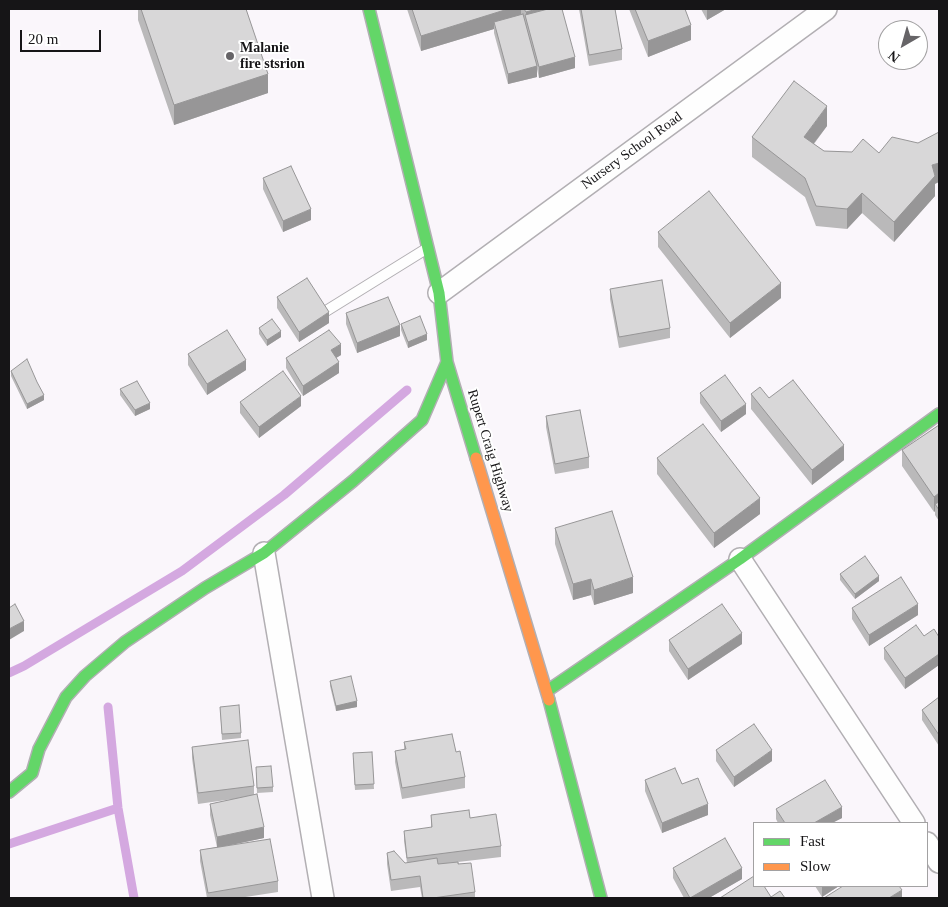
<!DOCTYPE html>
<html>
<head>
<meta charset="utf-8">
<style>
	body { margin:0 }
	#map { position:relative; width:948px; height:907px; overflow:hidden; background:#faf6fb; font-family:"Times New Roman",serif }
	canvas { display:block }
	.frame { position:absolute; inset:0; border:10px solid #161517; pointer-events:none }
	.legend { position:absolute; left:753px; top:822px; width:175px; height:65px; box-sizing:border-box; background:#fff; border:1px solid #a2a1a2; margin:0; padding:6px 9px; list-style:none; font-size:15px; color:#161517 }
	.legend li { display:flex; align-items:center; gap:10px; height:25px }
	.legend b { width:25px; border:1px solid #a2a1a2 }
	.north { position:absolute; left:878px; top:20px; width:50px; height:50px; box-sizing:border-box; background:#fff; border:1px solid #a2a1a2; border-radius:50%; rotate:218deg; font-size:14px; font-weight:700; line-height:20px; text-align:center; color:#161517 }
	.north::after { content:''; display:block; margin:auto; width:18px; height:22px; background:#666467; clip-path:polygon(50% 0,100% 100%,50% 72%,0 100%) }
	.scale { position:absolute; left:20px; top:30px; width:81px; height:22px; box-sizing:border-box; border:2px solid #161517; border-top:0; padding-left:6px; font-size:15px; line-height:18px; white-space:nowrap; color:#161517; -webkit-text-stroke:4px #fff; paint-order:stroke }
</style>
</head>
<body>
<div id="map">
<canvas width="948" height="907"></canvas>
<div class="frame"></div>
<ul class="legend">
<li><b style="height:6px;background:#63d668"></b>Fast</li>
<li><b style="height:6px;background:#ff974d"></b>Slow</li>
</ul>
<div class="north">N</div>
<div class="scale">20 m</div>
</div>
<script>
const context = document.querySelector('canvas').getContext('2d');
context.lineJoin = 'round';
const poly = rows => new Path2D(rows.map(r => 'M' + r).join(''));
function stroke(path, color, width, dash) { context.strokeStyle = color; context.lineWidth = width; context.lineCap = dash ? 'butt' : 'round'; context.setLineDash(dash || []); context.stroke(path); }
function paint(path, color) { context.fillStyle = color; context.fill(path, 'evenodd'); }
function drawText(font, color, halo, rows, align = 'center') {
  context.font = font + ' "Times New Roman",serif'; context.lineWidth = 4; context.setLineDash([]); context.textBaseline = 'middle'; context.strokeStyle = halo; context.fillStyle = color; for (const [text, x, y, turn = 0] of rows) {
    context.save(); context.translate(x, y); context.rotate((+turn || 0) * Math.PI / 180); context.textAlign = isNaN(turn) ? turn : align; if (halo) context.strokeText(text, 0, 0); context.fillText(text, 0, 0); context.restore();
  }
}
stroke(poly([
	[9,673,24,666,182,571,284,495,407,390],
	[108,707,118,808,134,898],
	[9,844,118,808]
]), '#d4a8e0', 9);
const lane = poly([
	[326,311,426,249]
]);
const street = poly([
	[439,293,826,9],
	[264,553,323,898],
	[740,559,914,823],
	[927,843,939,862]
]);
const fast = poly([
	[369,9,439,293,447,362,476,458],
	[547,691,740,559,939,414],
	[549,700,601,898],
	[9,792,32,773,39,749,66,697,85,676,125,642,205,588,264,553,353,481,422,420,447,362]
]);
const slow = poly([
	[476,458,549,700]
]);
stroke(lane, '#b2afb3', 12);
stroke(street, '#b2afb3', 24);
stroke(fast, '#b2afb3', 14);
stroke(slow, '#b2afb3', 14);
stroke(lane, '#fefefe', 10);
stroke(street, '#fefefe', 21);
stroke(fast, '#63d668', 11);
stroke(slow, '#ff974d', 11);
paint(poly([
	[138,9,246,9,268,93,174,125,138,20],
	[407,9,562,9,575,68,539,78,537,69,537,77,508,84,494,33,494,29,421,51],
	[579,9,615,9,622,49,622,60,589,66],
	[629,9,685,9,691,40,648,57],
	[701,9,726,9,707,20],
	[827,126,814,144,824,151,879,153,935,184,935,196,894,242,862,213,847,229,816,226,805,197,752,157,752,137],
	[263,178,311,220,283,232,263,189],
	[658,232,781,298,730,338,658,247],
	[610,289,670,328,670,338,619,348,610,299],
	[277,297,329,323,299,342,277,308],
	[346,313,400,336,357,353,346,324],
	[401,324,427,340,408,348,401,330],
	[259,328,281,337,267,346,259,334],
	[188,354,246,370,207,395,188,365],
	[341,355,336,358,339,373,303,396,286,368,286,358],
	[11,371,44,400,27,409,11,376],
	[120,389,150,409,135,416,120,395],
	[700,393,746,414,721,432,700,403],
	[751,394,769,398,844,460,812,485,751,409],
	[240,402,301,406,259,438,240,413],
	[546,416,589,457,589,468,555,474,546,427],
	[939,425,939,521,935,515,935,511,934,512,902,466,902,450],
	[657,458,760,514,714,548,657,474],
	[555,528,633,593,594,605,591,595,573,600,555,544],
	[840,574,879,581,855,599,840,580],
	[852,608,918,615,869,646,852,619],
	[924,636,939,637,939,665,905,689,884,659,884,648],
	[669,640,742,644,688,680,669,651],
	[330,681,357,707,336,711,330,686],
	[939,697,939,746,922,720,922,710],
	[220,707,241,733,241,738,222,740],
	[404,742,456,752,465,777,465,788,402,799,395,762,395,751,404,750],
	[192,747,254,786,254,795,264,838,221,847,278,881,278,892,239,898,207,898,200,861,200,850,217,847,210,815,210,804,233,799,198,804,192,758],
	[716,750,772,761,734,787,716,761],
	[372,752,374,789,355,790,353,758],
	[256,772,273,787,273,792,257,793],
	[645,780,682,784,708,815,662,833,645,791],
	[776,809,842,818,832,823,778,823,776,819],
	[431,815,470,818,501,846,501,857,458,862,475,892,475,898,422,898,420,887,391,891,387,864,387,853,405,863,407,863,404,841,404,831,431,828],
	[673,868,742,879,709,898,684,898,673,878],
	[815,886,839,886,822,897]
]), '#bab9ba');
paint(poly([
	[508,9,521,9,521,20,494,22,494,29,421,51,421,36],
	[537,9,562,9,526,17,526,12],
	[707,9,726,9,707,20],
	[691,25,691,40,648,57,648,41],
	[575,57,575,68,539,78,539,67],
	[537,66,537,77,508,84,508,74],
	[268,74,268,93,174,125,174,105],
	[827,106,827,126,804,156,804,137],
	[939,163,939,182,935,184,935,196,894,242,894,222,932,165],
	[862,193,862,213,847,229,847,209],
	[311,209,311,220,283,232,283,221],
	[781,283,781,298,730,338,730,323],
	[329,312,329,323,299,342,299,332],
	[400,325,400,336,357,353,357,343],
	[281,331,281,337,267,346,267,340],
	[427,334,427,340,408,348,408,342],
	[341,344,341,355,331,361,331,350],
	[246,360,246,370,207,395,207,384],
	[339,362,339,373,303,396,303,386],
	[44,395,44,400,27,409,27,404],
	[301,396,301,406,259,438,259,427],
	[150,403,150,409,135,416,135,410],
	[746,404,746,414,721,432,721,421],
	[844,445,844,460,812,485,812,470],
	[939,493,939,508,935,504,935,511,934,512,934,497],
	[760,498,760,514,714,548,714,533],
	[879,576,879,581,855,599,855,594],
	[633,577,633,593,594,605,594,590],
	[591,579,591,595,573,600,573,584],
	[918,604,918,615,869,646,869,635],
	[24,621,24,631,9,640,9,629],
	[742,633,742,644,688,680,688,669],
	[939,654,939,665,905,689,905,678],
	[357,701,357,707,336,711,336,706],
	[772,750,772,761,734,787,734,777],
	[708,804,708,815,662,833,662,823],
	[842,807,842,818,832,823,814,823],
	[264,827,264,838,217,848,217,837],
	[742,868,742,879,709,898,690,898],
	[822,886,839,886,822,897],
	[902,890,902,898,889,898]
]), '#979697');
const building = poly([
	[141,9,246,9,268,74,174,105,141,9],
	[412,9,508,9,421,36,412,9],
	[524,9,537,9,526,12,524,9],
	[548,9,562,9,575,57,539,67,525,15,548,9],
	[581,9,615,9,622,49,589,55,581,9],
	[635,9,685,9,691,25,648,41,635,9],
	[523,14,537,66,508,74,494,22,523,14],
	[794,81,827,106,804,137,824,151,852,152,863,139,879,153,892,137,918,143,939,132,939,163,932,165,935,176,894,222,862,193,847,209,816,206,805,178,752,137,794,81],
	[291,166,311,209,283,221,263,178,291,166],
	[709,191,781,283,730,323,658,232,709,191],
	[307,278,329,312,299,332,277,297,307,278],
	[662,280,670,328,619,337,610,289,662,280],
	[388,297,400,325,357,343,346,313,388,297],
	[420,316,427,334,408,342,401,324,420,316],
	[272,319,281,331,267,340,259,328,272,319],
	[227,330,246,360,207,384,188,354,227,330],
	[329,330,341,344,331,350,339,362,303,386,286,358,329,330],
	[27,359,37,382,44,395,27,404,11,371,27,359],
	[283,371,301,396,259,427,240,402,283,371],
	[725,375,746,404,721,421,700,393,725,375],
	[793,380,844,445,812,470,751,394,760,387,769,398,793,380],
	[137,381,150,403,135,410,120,389,137,381],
	[580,410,589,457,555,464,546,416,580,410],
	[703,424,760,498,714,533,657,458,703,424],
	[939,425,939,493,934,497,902,450,939,425],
	[939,502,939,510,935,504,939,502],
	[612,511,633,577,594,590,591,579,573,584,555,528,612,511],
	[865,556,879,576,855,594,840,574,865,556],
	[901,577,918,604,869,635,852,608,901,577],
	[15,604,24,621,9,629,9,608,15,604],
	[722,604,742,633,688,669,669,640,722,604],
	[916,625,924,636,934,629,939,637,939,654,905,678,884,648,916,625],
	[351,676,357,701,336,706,330,681,351,676],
	[939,697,939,735,922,710,939,697],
	[239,705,241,733,222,734,220,707,239,705],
	[754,724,772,750,734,777,716,750,754,724],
	[452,734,456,752,460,751,465,777,402,788,395,751,406,749,404,742,452,734],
	[248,740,254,786,198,793,192,747,248,740],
	[372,752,374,784,355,785,353,753,372,752],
	[271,766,273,787,257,788,256,767,271,766],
	[675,768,682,784,698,778,708,804,662,823,645,780,675,768],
	[825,780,842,807,814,823,785,823,776,809,825,780],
	[257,794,264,827,217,837,210,804,257,794],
	[469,810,470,818,496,814,501,846,407,858,404,831,432,827,431,815,469,810],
	[725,838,742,868,690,898,673,868,725,838],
	[270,839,278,881,208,893,200,850,270,839],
	[394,851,405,863,437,858,438,864,458,862,458,864,471,863,475,892,433,898,423,898,420,876,391,880,387,853,394,851],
	[754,876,754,886,764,886,771,897,780,891,785,898,720,898,754,876],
	[843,886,899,886,902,890,889,898,824,898,843,886]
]);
paint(building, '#d8d7d8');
stroke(building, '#979697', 1);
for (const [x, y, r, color] of [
	[230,56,5,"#666467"]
]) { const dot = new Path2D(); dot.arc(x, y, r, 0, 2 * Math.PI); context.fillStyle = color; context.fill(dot); stroke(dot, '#fff', 2); }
drawText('bold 14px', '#161517', '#fff', [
	["Malanie",240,48],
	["fire stsrion",240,64]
], 'left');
drawText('14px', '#161517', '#fff', [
	["Nursery School Road",632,151,-36],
	["Rupert Craig Highway",490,451,73]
]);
</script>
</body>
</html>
